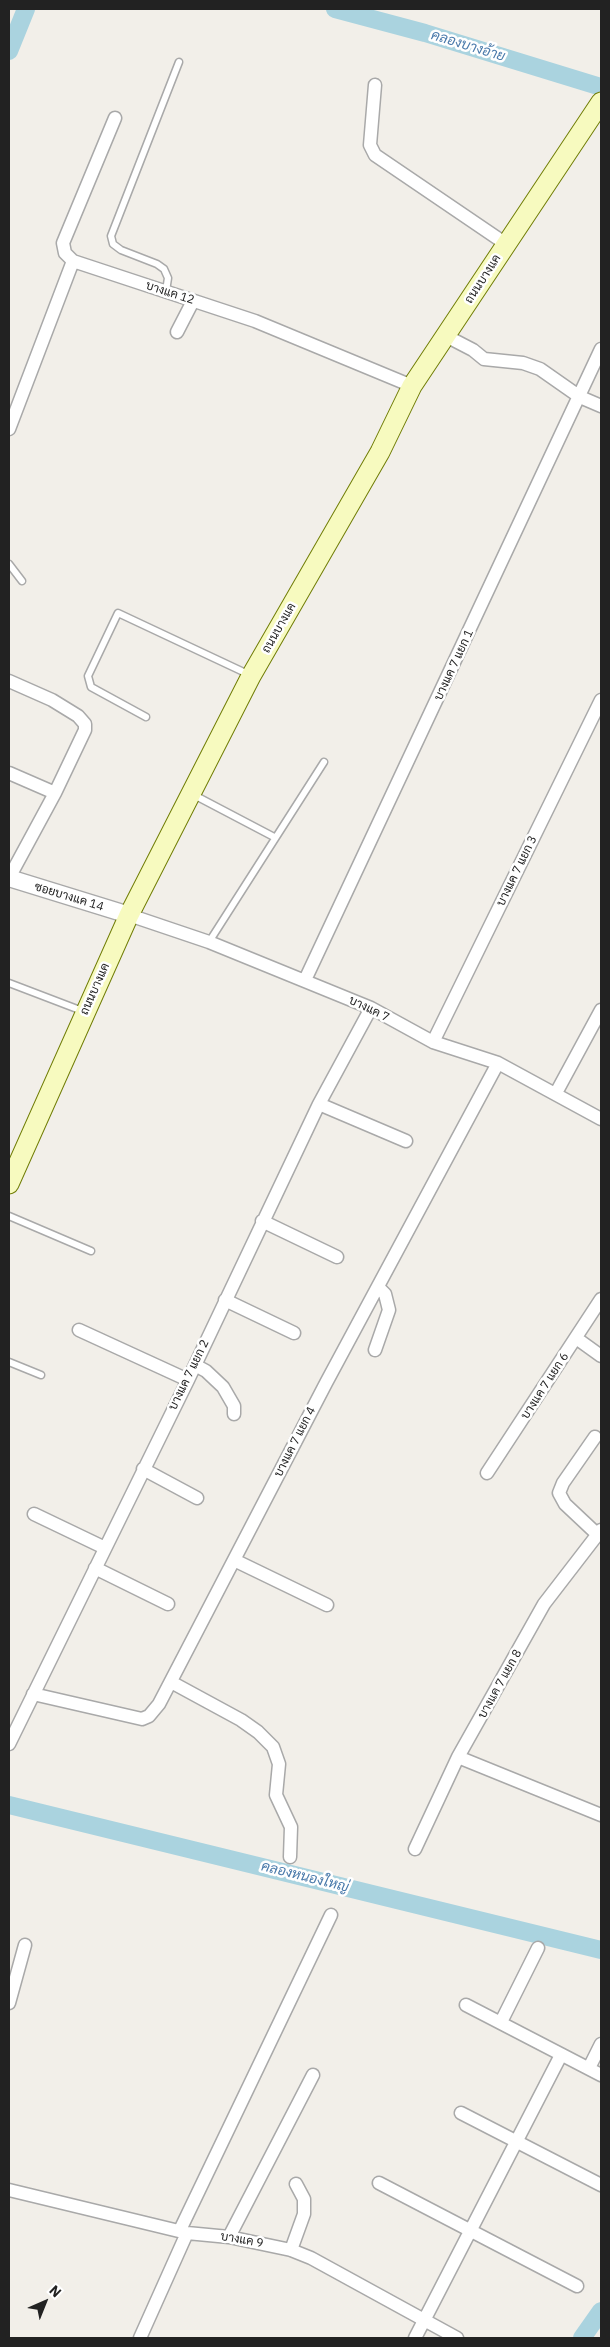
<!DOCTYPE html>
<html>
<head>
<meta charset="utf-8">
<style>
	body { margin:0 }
	#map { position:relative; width:610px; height:2347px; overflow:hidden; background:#f2efe9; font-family:"IBM Plex Sans",sans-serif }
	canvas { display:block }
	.frame { position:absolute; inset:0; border:10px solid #222; pointer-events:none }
	.north { position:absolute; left:20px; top:2277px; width:50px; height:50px; -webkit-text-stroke:4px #fff; paint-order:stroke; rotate:44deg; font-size:14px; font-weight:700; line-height:20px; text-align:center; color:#222 }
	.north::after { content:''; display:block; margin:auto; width:18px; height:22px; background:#222; clip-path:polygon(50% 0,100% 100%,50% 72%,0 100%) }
</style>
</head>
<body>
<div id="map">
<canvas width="610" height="2347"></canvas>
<div class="frame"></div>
<div class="north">N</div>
</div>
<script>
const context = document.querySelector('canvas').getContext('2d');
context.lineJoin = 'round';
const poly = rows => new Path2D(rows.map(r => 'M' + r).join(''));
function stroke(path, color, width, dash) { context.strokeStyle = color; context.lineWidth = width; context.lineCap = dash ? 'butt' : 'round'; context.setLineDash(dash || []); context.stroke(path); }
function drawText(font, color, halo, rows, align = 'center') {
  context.font = font + ' "IBM Plex Sans",Sarabun,sans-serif'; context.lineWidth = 5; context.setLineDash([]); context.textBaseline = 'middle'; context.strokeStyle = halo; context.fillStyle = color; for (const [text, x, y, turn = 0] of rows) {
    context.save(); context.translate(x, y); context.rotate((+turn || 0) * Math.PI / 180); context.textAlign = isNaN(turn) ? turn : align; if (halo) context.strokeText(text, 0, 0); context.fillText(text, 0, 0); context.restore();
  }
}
stroke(poly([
	[335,9,425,33,601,87],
	[9,51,26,9],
	[9,1805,601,1950],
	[582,2338,601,2311]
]), '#aad3df', 18);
const service = poly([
	[166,291,168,278,164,269,157,264,121,250,113,244,111,236,179,62],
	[9,564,22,581],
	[146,717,91,687,88,676,118,613,250,675],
	[194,795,274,837],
	[209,942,324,762],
	[9,983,85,1012],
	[9,1216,91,1251],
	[9,1362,41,1375]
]);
const minor = poly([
	[375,85,370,145,375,155,506,244],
	[115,118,63,243,65,253,73,261,255,321,412,386],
	[177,332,193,301],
	[446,336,473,350,484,359,523,363,540,369,580,397,601,406],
	[9,429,73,261],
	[9,681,52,700,78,716,85,724,85,730,55,793,9,878],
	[9,773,55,793],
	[129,915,209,942,371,1008,433,1042,498,1063,601,1119],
	[305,980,601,349],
	[433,1042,601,700],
	[556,1093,601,1010],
	[319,1104,406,1141],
	[262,1221,337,1257],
	[225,1300,294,1333],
	[79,1330,188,1380],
	[576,1338,601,1356],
	[375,1350,389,1310,385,1294,378,1287],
	[195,1365,206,1371,223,1387,234,1406,234,1414],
	[595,1437,563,1483,559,1493,565,1504,598,1535],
	[143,1469,197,1498],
	[487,1473,601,1299],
	[34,1514,105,1548],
	[234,1560,327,1605],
	[95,1568,168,1604],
	[171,1682,241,1720,258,1732,273,1747,279,1764,276,1795,291,1827,290,1857],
	[33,1694,142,1719,149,1716,159,1704,326,1383,498,1063],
	[9,1744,188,1380,319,1104,371,1008],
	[458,1757,601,1815],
	[415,1849,458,1757,544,1604,601,1530],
	[9,2003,25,1945],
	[466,2005,601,2075],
	[501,2022,538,1948],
	[589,2068,601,2044],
	[461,2113,601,2185],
	[379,2183,577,2286],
	[9,2190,187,2233,229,2237,291,2250,311,2258,457,2338],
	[180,2230,331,1915],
	[229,2237,313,2075],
	[291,2250,304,2214,304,2199,296,2184],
	[140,2338,187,2233],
	[415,2338,561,2055]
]);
const tertiary = poly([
	[9,878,129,915]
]);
const secondary = poly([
	[9,1184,129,915,251,676,380,452,412,386,601,102]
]);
stroke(service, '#a9a9a9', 9);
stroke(minor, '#a9a9a9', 15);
stroke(tertiary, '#a9a9a9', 19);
stroke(secondary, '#707d05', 21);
stroke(service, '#fff', 6);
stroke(minor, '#fff', 12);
stroke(tertiary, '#fff', 16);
stroke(secondary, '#f7fabf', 19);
drawText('12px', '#222', '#fff', [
	["ถนนบางแค",483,279,-57],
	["บางแค 12",170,293,18],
	["ถนนบางแค",279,628,-60],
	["บางแค 7 แยก 1",454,665,-65],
	["บางแค 7 แยก 3",517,871,-64],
	["ซอยบางแค 14",69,897,17],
	["ถนนบางแค",95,989,-66],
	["บางแค 7",369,1009,26],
	["บางแค 7 แยก 2",189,1375,-64],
	["บางแค 7 แยก 6",545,1386,-57],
	["บางแค 7 แยก 4",295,1442,-63],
	["บางแค 7 แยก 8",500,1684,-61],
	["บางแค 9",242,2240,10]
]);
drawText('italic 14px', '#4a7aab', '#fff', [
	["คลองบางอ้าย",468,46,17],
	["คลองหนองใหญ่",305,1877,14]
]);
</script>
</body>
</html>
